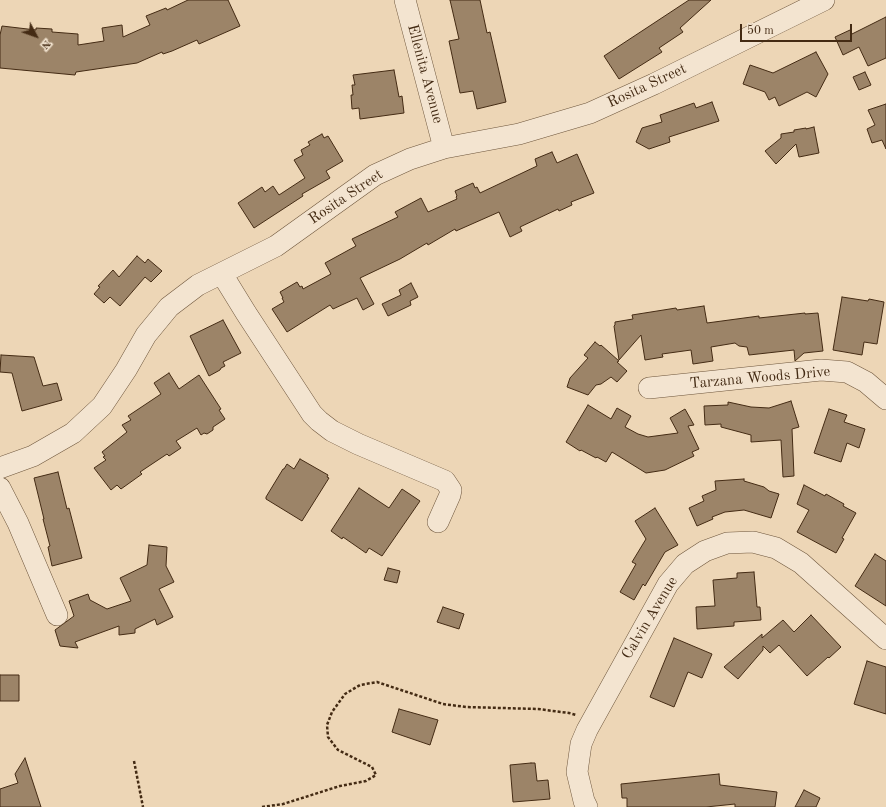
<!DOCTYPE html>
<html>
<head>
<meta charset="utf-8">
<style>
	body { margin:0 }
	#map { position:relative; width:886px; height:807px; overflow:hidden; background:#edd6b6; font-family:"Old Standard TT",serif }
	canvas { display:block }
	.north { position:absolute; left:16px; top:16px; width:40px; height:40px; -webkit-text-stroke:3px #f3e4d0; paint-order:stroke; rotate:131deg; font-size:11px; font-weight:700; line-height:16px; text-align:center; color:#442b14 }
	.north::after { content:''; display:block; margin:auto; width:14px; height:18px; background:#442b14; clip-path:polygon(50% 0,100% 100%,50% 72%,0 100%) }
	.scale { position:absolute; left:740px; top:24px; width:112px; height:18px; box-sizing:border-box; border:2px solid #442b14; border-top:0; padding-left:5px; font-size:12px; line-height:14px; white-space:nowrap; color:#442b14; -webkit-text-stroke:3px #f3e4d0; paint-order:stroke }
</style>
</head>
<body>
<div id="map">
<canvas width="886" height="807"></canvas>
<div class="north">N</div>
<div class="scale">50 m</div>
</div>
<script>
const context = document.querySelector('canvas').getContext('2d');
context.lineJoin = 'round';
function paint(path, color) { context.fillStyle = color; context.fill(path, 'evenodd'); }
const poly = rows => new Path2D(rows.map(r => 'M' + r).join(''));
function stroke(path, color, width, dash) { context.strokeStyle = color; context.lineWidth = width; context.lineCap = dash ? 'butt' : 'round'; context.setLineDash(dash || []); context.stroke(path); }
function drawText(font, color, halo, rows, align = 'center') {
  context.font = font + ' "Old Standard TT",serif'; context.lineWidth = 3.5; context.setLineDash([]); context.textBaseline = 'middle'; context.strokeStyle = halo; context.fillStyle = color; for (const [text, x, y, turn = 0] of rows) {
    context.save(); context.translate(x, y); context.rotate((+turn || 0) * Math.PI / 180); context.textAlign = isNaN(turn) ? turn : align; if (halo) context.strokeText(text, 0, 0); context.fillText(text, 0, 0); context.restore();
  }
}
const building = poly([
	[188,0,228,0,240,26,199,44,197,40,172,51,163,54,162,52,137,63,76,72,75,75,0,68,0,35,2,26,36,30,36,28,52,29,52,32,78,34,78,45,104,41,102,28,122,25,123,37,150,25,146,16,166,8,167,10,188,0],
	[450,0,480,0,487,33,490,32,506,102,477,109,473,91,460,93,449,41,459,39,450,0],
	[689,0,711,0,680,28,683,32,659,48,662,52,619,79,604,56,689,0],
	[886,17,886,58,868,66,859,47,843,55,835,37,850,30,852,34,886,17],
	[816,52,828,74,816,97,807,92,779,106,775,97,769,100,765,92,743,84,750,65,773,73,816,52],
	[394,70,399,97,402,96,404,113,360,119,359,108,352,109,351,95,353,95,352,85,355,85,353,75,394,70],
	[865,72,871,85,859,90,853,77,865,72],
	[712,102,719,121,669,137,670,142,649,149,636,142,642,128,662,122,660,115,694,103,696,108,712,102],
	[886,104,886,149,882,140,872,143,867,129,875,125,868,110,886,104],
	[814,127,819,153,799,157,796,144,776,164,765,151,781,138,781,134,794,132,794,130,806,128,806,129,814,127],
	[322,134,324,138,328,136,343,161,326,171,330,178,302,194,303,196,254,228,238,203,262,187,265,192,273,186,279,195,305,178,294,160,303,155,301,150,310,145,308,142,322,134],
	[552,152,557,163,577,154,594,193,571,202,572,205,559,211,558,209,520,227,522,231,510,237,499,212,456,231,455,229,428,245,427,243,400,259,360,278,374,304,363,310,357,298,333,309,330,305,287,332,272,309,284,302,282,298,283,298,280,292,297,282,300,287,302,286,303,289,331,274,325,263,356,246,352,239,398,217,395,212,421,198,428,212,457,199,456,197,457,196,455,191,473,183,475,188,477,187,480,193,537,166,535,159,552,152],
	[137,256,145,263,148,259,162,271,151,282,145,277,120,306,110,297,104,303,94,294,100,287,98,286,113,270,119,277,137,256],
	[411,283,418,297,410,301,411,305,388,316,382,304,401,295,399,290,411,283],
	[842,297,868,301,869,299,884,302,877,344,864,342,862,355,833,350,842,297],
	[704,306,707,323,759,316,759,318,805,313,805,314,818,313,823,351,804,353,795,361,794,350,749,355,747,347,739,346,735,343,711,347,713,361,693,364,691,350,662,354,663,357,645,360,641,335,619,360,614,326,615,325,615,322,633,319,632,315,676,308,677,310,704,306],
	[223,320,241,353,223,362,225,366,221,368,220,370,209,376,190,336,223,320],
	[595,342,600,346,601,345,619,361,617,362,627,371,617,382,611,377,601,384,596,385,588,395,567,387,570,378,588,358,584,355,595,342],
	[1,355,34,357,43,386,57,383,62,400,22,411,12,373,0,372,1,355],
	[169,373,179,389,199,375,221,409,219,410,225,419,213,427,213,430,207,434,204,433,201,435,197,428,176,441,181,448,169,456,167,454,140,472,142,474,121,489,117,485,111,490,94,468,106,460,103,457,105,456,102,452,127,432,122,425,131,420,128,416,161,394,154,383,169,373],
	[791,401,799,427,792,429,794,476,783,477,781,440,751,442,751,435,721,427,721,424,705,425,704,406,728,405,728,402,751,407,769,408,791,401],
	[588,405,611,419,617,408,631,416,625,427,638,434,648,437,678,433,670,418,685,409,694,425,688,426,699,449,692,452,694,456,665,470,646,473,612,452,606,462,597,457,596,458,581,450,580,451,566,442,588,405],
	[829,409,847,415,844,422,865,429,859,448,847,443,841,462,814,453,829,409],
	[300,459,328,475,327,477,329,478,302,521,266,499,266,497,283,469,284,469,287,464,294,469,300,459],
	[58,472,67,509,69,508,82,558,52,566,48,547,50,546,43,519,44,519,34,478,58,472],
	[744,479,744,481,764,487,769,491,779,494,771,518,744,510,725,512,712,517,713,519,697,526,689,508,704,501,702,496,716,490,715,481,744,479],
	[804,485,825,496,826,494,844,504,843,506,856,513,842,538,844,539,836,553,797,532,809,510,797,504,804,485],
	[359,488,389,508,402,489,420,501,382,556,369,548,366,553,343,537,342,539,331,531,359,488],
	[655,508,678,545,665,552,645,586,643,584,634,600,620,592,636,564,632,562,646,539,635,521,655,508],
	[149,545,167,547,166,566,174,582,159,589,173,617,157,625,155,619,135,629,135,633,119,635,119,626,75,642,78,648,60,646,55,630,74,616,69,601,88,594,90,600,107,609,131,601,120,578,147,565,149,545],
	[875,554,886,561,886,606,855,586,875,554],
	[388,568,400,571,397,583,384,580,388,568],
	[754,572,757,607,760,607,761,620,734,622,734,626,697,629,696,607,715,606,713,580,737,578,737,573,754,572],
	[443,607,464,614,459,629,437,622,443,607],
	[811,615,841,647,829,658,828,657,807,676,779,645,770,653,763,646,763,650,738,679,724,667,762,634,762,638,783,620,794,632,811,615],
	[674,638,712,654,702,678,688,672,674,707,650,697,674,638],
	[867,661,886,667,886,714,854,704,867,661],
	[0,675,19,675,19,701,0,701,0,675],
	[399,709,438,720,430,745,392,732,399,709],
	[25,758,41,807,0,807,0,789,18,783,15,774,25,758],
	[531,763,535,763,537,781,548,780,550,799,513,802,510,765,531,763],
	[719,774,720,785,777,792,775,807,735,807,735,804,706,807,627,807,627,798,622,798,621,784,719,774],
	[804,790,820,798,816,807,795,807,804,790]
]);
paint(building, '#9c8468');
stroke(building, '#442b14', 1);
const minor = poly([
	[405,0,444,148],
	[222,274,246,313,312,414,319,421,332,431,358,444,445,481,451,490,450,495,438,522],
	[649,388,821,370,847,372,866,382,886,399],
	[0,468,33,456,73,433,102,406,126,370,146,335,169,307,198,285,276,246,375,175,410,159,444,148,519,134,590,113,654,84,824,0],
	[0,488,18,523,57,615],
	[587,807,584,801,577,772,581,744,587,730,668,584,685,564,705,551,727,543,753,542,776,548,801,563,886,639]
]);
stroke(minor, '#6e563c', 22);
stroke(poly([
	[134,761,143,807],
	[262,807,283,804,340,786,366,781,376,775,372,767,338,750,328,737,327,725,332,712,345,694,360,685,377,682,443,704,466,707,538,709,569,713,576,715]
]), '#442b14', 2.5, [3, 2]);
stroke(minor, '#f3e4d0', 21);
drawText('15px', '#442b14', '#f3e4d0', [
	["Ellenita Avenue",425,74,75],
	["Rosita Street",647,86,-25],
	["Rosita Street",346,197,-34],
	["Tarzana Woods Drive",760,378,-5],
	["Calvin Avenue",650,618,-59]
]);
</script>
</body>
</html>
